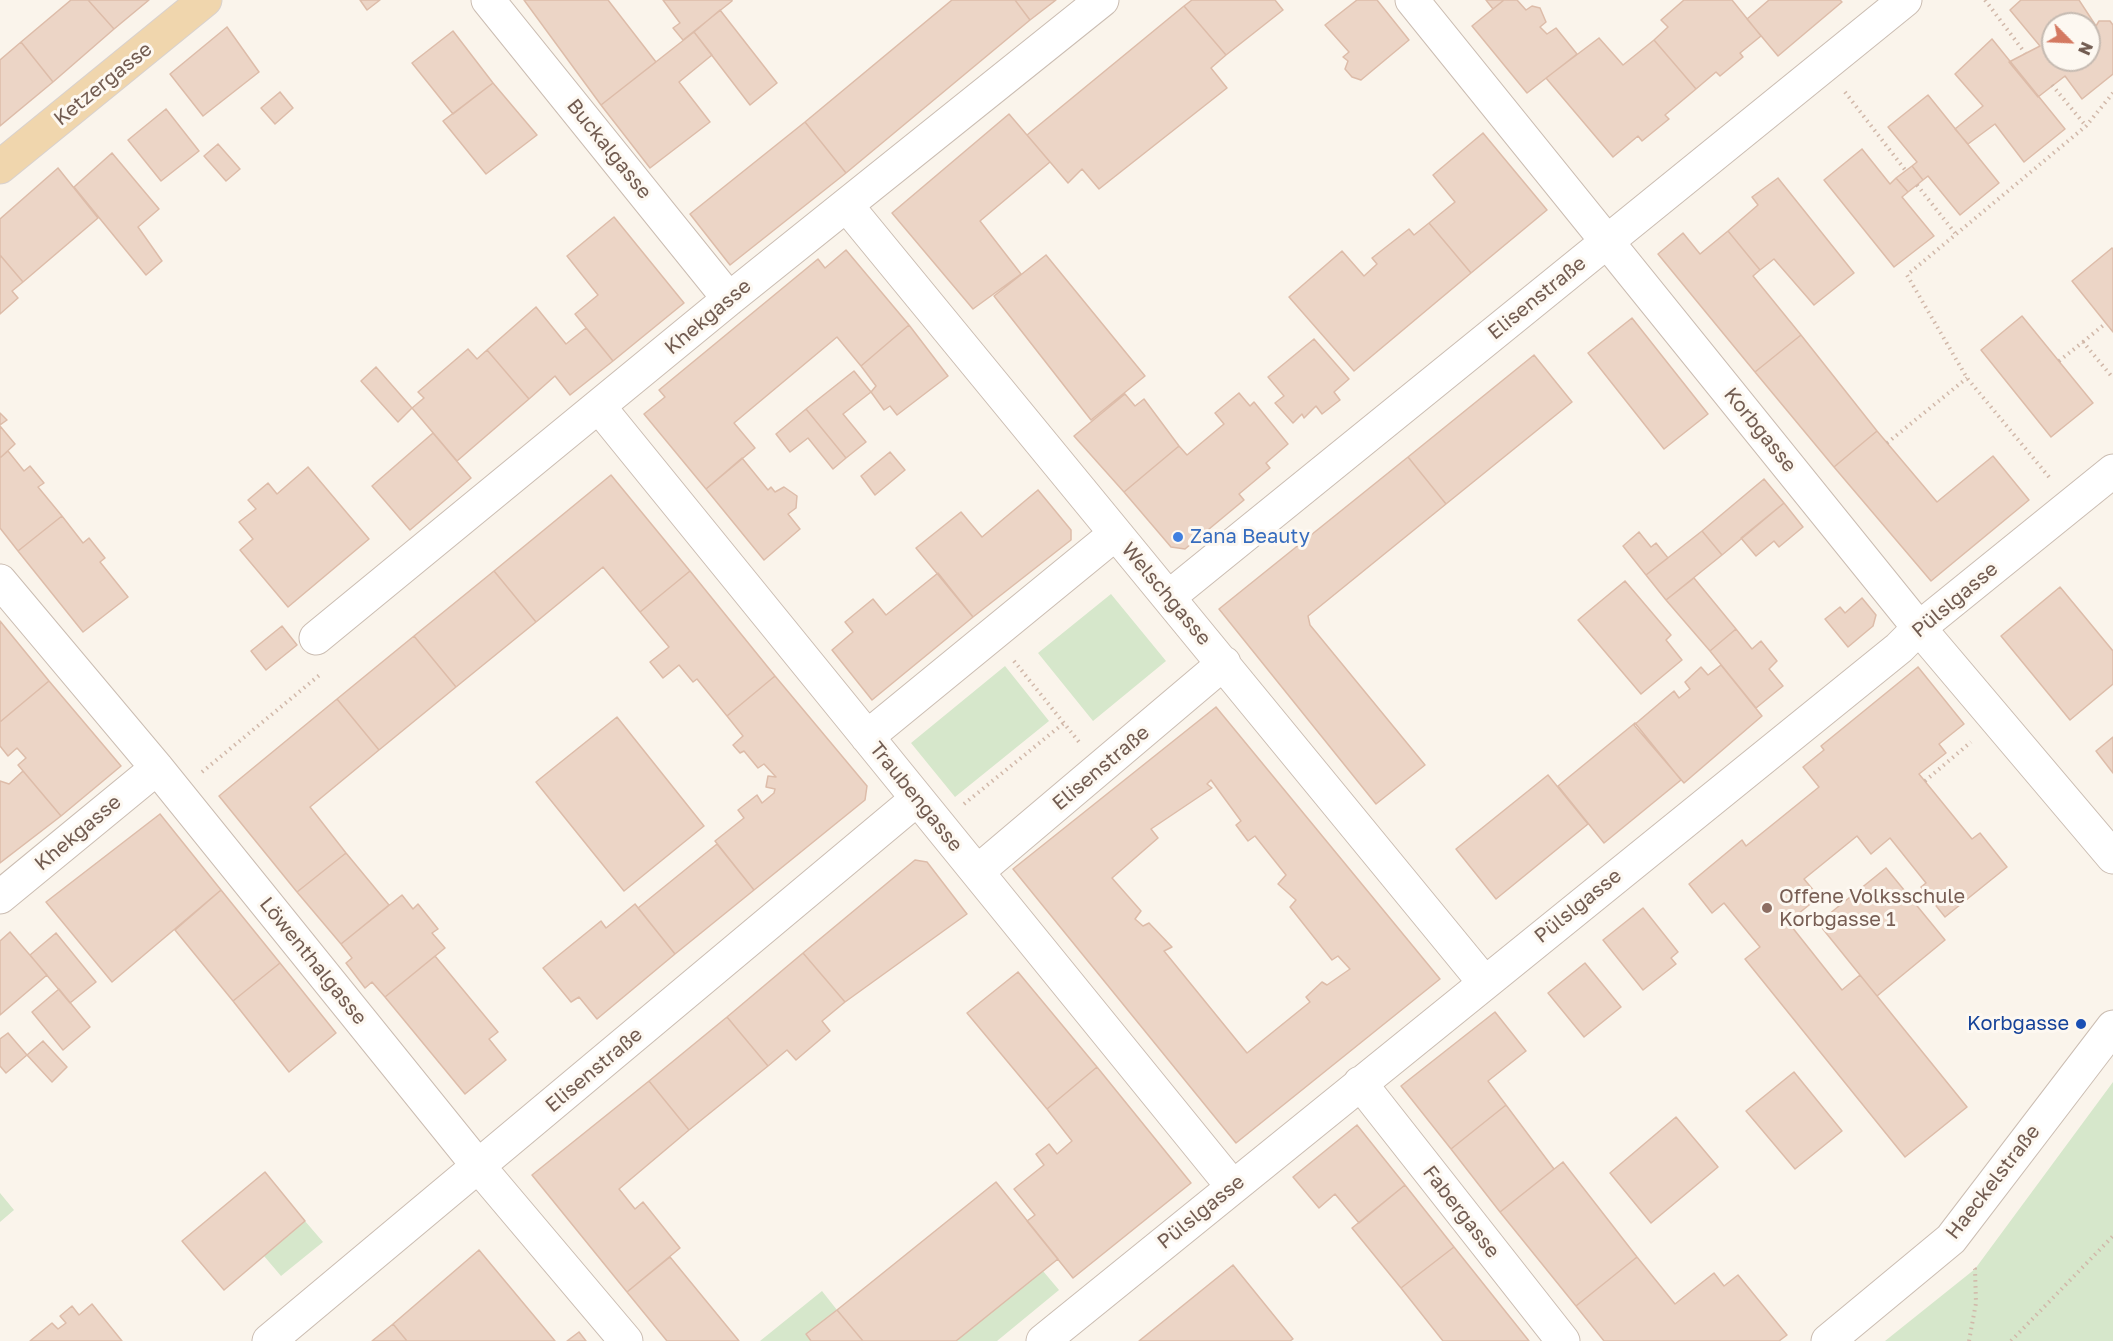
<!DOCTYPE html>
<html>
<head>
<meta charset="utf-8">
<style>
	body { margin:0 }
	#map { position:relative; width:2113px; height:1341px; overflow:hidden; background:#faf4eb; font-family:"Golos Text",sans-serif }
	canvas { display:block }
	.north { position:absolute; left:2041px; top:12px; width:60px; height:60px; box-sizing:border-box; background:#fdf8f1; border:2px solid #c5bab1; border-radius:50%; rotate:114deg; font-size:16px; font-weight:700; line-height:24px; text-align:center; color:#725c51 }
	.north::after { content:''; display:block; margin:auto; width:21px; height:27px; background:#d47961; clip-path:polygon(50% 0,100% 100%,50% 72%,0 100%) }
</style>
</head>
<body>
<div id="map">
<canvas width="2113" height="1341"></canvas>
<div class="north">N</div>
</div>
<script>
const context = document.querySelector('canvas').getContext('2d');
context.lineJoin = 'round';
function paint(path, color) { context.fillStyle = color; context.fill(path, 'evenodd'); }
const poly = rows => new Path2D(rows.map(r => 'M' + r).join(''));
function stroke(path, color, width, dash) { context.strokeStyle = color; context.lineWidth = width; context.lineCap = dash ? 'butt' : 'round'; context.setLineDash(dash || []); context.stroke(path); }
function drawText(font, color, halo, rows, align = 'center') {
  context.font = font + ' "Golos Text",sans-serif'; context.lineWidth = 6; context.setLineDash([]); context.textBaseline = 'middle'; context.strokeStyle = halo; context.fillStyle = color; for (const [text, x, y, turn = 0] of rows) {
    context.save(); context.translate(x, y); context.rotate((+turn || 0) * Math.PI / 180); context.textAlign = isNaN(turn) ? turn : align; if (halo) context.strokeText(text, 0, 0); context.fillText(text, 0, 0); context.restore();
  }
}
paint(poly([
	[1111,594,1166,661,1093,721,1038,653],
	[1005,666,1049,721,955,797,911,743],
	[2113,1082,2113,1341,1885,1341,1975,1269],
	[0,1193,14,1210,0,1222],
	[305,1221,323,1242,281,1276,264,1256],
	[1043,1271,1059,1290,997,1341,956,1341],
	[822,1291,837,1310,807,1334,811,1341,760,1341]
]), '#d6e7cb');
const building = poly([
	[71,0,88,0,114,29,53,82,21,42,71,0],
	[88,0,149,0,114,29,88,0],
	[360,0,380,0,367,10,360,0],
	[524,0,608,0,656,62,601,105,524,0],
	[663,0,732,0,732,1,683,40,673,28,680,23,663,0],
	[952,0,1015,0,1030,20,846,173,805,122,952,0],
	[1015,0,1056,0,1030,20,1015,0],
	[1192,0,1275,0,1283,10,1226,55,1184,6,1192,0],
	[1357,0,1377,0,1409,40,1361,80,1352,77,1345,69,1348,61,1343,57,1349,52,1325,25,1357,0],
	[1486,0,1504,0,1493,9,1486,0],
	[1504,0,1517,0,1526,10,1532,6,1540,8,1546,22,1540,27,1547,34,1556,28,1577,54,1527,93,1472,26,1504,0],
	[1684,0,1732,0,1761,36,1740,53,1743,57,1720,76,1716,72,1696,89,1654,40,1668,27,1661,20,1684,0],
	[1769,0,1840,0,1842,2,1778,56,1747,19,1769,0],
	[2021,0,2079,0,2096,26,2099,21,2110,21,2113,25,2113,74,2082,99,2065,76,2038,97,2009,62,2040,46,2010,10,2021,0],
	[2053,24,2089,24,2089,60,2053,60,2053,24],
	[1184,6,1226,55,1211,68,1227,88,1099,189,1082,169,1068,183,1027,135,1184,6],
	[720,10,777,83,750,105,694,32,720,10],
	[227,27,259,72,203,116,170,74,227,27],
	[453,31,493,83,453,114,412,63,453,31],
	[694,32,712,55,679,82,710,122,650,168,601,105,694,32],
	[1599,38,1623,65,1654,40,1696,89,1665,115,1669,119,1642,141,1638,136,1613,157,1546,78,1599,38],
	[1992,39,2065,129,2024,162,1995,124,1968,144,1955,129,1983,106,1955,74,1992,39],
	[21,42,53,82,0,126,0,60,21,42],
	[493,83,537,135,486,174,443,121,493,83],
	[280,92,293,108,275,124,261,108,280,92],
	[1928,95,1999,183,1960,215,1928,176,1923,180,1912,166,1917,162,1888,127,1928,95],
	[166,109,199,151,161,181,128,140,166,109],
	[1009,114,1050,162,980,221,1021,274,973,309,892,213,1009,114],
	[805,122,846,173,730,265,690,214,805,122],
	[1483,133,1547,210,1471,273,1429,223,1455,202,1433,175,1483,133],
	[218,144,240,169,226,181,204,156,218,144],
	[1862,149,1890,184,1896,178,1908,192,1902,197,1934,236,1894,267,1824,180,1862,149],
	[112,153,159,209,138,227,162,261,146,275,74,187,112,153],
	[1912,166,1923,180,1908,192,1896,178,1912,166],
	[58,168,98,218,23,282,0,255,0,219,58,168],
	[1778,178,1854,273,1814,305,1774,259,1760,270,1728,231,1758,205,1752,197,1778,178],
	[614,217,684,303,613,361,575,314,598,295,567,256,614,217],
	[1429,223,1471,273,1354,371,1289,297,1342,251,1364,276,1377,264,1372,258,1409,229,1414,235,1429,223],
	[1728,231,1760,270,1753,276,1801,335,1755,372,1658,254,1683,233,1700,254,1728,231],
	[2112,248,2113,249,2113,332,2072,281,2112,248],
	[846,250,909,325,861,366,837,337,734,423,755,448,706,489,644,414,665,397,659,390,818,259,825,268,846,250],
	[0,255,23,282,12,291,18,298,0,314,0,255],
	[1046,255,1145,376,1091,420,994,296,1046,255],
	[536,307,566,344,586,328,613,361,570,395,555,376,529,399,487,350,536,307],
	[2022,316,2093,403,2051,437,1981,350,2022,316],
	[1632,318,1708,414,1664,449,1588,353,1632,318],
	[909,325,948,376,897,415,890,406,884,410,871,392,876,386,861,366,909,325],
	[1801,335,1877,431,1834,467,1755,372,1801,335],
	[1314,339,1349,379,1334,392,1340,400,1322,414,1316,406,1304,418,1302,414,1293,423,1275,403,1284,396,1268,377,1314,339],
	[468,349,477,359,487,350,529,399,457,461,412,408,424,398,418,392,468,349],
	[1534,355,1572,402,1446,504,1408,457,1534,355],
	[376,367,412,408,398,422,361,381,376,367],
	[854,371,871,392,843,414,866,442,846,458,806,409,854,371],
	[1239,393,1250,406,1254,402,1288,444,1266,463,1270,468,1239,494,1244,500,1185,549,1171,547,1124,492,1179,446,1187,455,1224,424,1215,413,1239,393],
	[1125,394,1135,406,1144,399,1179,446,1124,492,1074,436,1125,394],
	[806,409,846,458,833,469,808,438,790,452,776,434,806,409],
	[0,413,7,420,0,425,0,413],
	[0,426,15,444,0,458,0,426],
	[1877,431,1937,502,1993,456,2029,500,1931,581,1834,467,1877,431],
	[433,433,471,478,410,530,372,486,433,433],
	[8,451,24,471,30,466,44,483,38,487,62,516,18,551,0,528,0,458,8,451],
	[890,452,905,470,875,495,861,476,890,452],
	[1408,457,1446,504,1308,616,1310,625,1425,765,1376,804,1219,609,1408,457],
	[742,458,768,490,771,487,775,492,784,487,797,496,796,508,788,514,800,529,764,560,706,489,742,458],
	[308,467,369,539,288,607,240,550,253,539,239,522,256,509,248,500,268,483,277,494,308,467],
	[611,475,690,571,640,612,603,567,536,622,494,571,611,475],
	[1764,479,1784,503,1722,555,1702,531,1764,479],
	[1038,490,1071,530,1071,540,973,617,916,548,961,512,982,537,1038,490],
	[1784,503,1803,527,1779,547,1774,541,1756,556,1741,538,1784,503],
	[62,516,83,543,89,538,105,558,100,562,128,597,83,632,18,551,62,516],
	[1702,531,1722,555,1666,600,1646,575,1702,531],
	[1639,532,1651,547,1656,543,1668,558,1646,575,1623,546,1639,532],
	[494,571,536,622,456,687,414,636,494,571],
	[690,571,775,676,727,716,697,679,693,682,679,665,663,678,650,662,669,647,640,612,690,571],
	[938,573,973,617,872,700,832,650,853,632,845,622,873,599,886,615,938,573],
	[1694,578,1736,629,1710,651,1666,600,1694,578],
	[1625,581,1671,635,1666,640,1682,660,1641,694,1578,620,1625,581],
	[2060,587,2113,651,2113,684,2070,720,2001,636,2060,587],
	[1862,598,1876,615,1873,626,1848,647,1825,619,1840,607,1845,613,1862,598],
	[0,621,49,681,0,722,0,621],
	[282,626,297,645,266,670,251,651,282,626],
	[1736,629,1752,649,1761,641,1777,661,1769,669,1783,686,1756,708,1710,651,1736,629],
	[414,636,456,687,379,750,337,699,414,636],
	[1721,665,1762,716,1684,783,1634,725,1674,691,1679,698,1690,689,1685,682,1701,667,1708,675,1721,665],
	[1918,667,1964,724,1939,744,1946,753,1919,774,1972,839,1980,833,2007,867,1945,917,1921,887,1926,883,1890,838,1871,854,1857,836,1804,879,1819,897,1788,922,1842,990,1860,975,1967,1107,1905,1157,1745,959,1760,947,1724,903,1712,913,1689,884,1742,840,1746,846,1819,787,1803,767,1824,750,1821,746,1918,667],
	[775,676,867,786,865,800,754,890,715,841,744,818,738,810,757,795,762,803,774,793,775,789,766,787,768,776,776,777,764,764,758,768,744,751,740,753,733,745,743,736,727,716,775,676],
	[49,681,121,766,61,816,18,765,26,758,17,748,8,756,0,746,0,722,49,681],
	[337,699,379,750,310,807,346,853,297,892,219,796,337,699],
	[1216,707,1440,979,1236,1143,1013,869,1216,707],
	[1211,780,1241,821,1236,825,1248,841,1255,836,1286,875,1278,884,1296,900,1290,907,1332,960,1338,956,1350,969,1327,985,1322,982,1306,997,1310,1002,1247,1053,1164,951,1172,947,1149,923,1143,926,1135,919,1141,911,1112,878,1158,838,1151,829,1212,788,1207,784,1211,780],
	[617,717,704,826,624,891,536,782,617,717],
	[1635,723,1681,780,1604,843,1558,786,1635,723],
	[2113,737,2113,773,2096,751,2113,737],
	[23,771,61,816,0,863,0,781,9,784,23,771],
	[1548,775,1588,824,1496,899,1456,849,1548,775],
	[160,814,221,890,112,982,46,902,160,814],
	[717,844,754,890,675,954,638,908,717,844],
	[346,853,389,905,341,944,297,892,346,853],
	[915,860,927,862,967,914,845,1002,803,953,915,860],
	[1886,868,1945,940,1877,996,1818,923,1886,868],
	[221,890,280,963,233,1001,175,930,221,890],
	[402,895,413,909,418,904,438,929,432,933,445,948,385,997,372,982,365,988,346,963,352,958,341,944,402,895],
	[635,904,675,954,597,1019,579,997,571,1002,543,968,601,921,606,928,635,904],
	[1643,908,1678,952,1671,958,1676,964,1643,990,1603,940,1643,908],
	[10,932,47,975,0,1015,0,941,10,932],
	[56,933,96,982,70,1003,30,955,56,933],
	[803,953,845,1002,822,1021,830,1031,796,1060,787,1050,768,1066,727,1017,803,953],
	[435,956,498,1032,489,1039,506,1060,465,1094,385,997,435,956],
	[280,963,336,1033,289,1072,233,1001,280,963],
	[1585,963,1621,1007,1584,1037,1548,993,1585,963],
	[1018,972,1097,1067,1047,1109,967,1013,1018,972],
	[59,989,90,1027,63,1050,32,1012,59,989],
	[1495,1012,1526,1051,1488,1081,1506,1105,1451,1149,1401,1086,1495,1012],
	[727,1017,768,1066,689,1130,649,1081,727,1017],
	[8,1033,27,1055,6,1073,0,1066,0,1039,8,1033],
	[43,1041,67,1067,52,1082,27,1055,43,1041],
	[1097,1067,1191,1183,1073,1278,1027,1221,1035,1215,1014,1189,1044,1165,1036,1154,1049,1144,1057,1154,1072,1141,1047,1109,1097,1067],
	[1794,1072,1842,1131,1795,1169,1746,1111,1794,1072],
	[649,1081,689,1130,619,1189,635,1209,643,1202,680,1248,627,1292,532,1175,649,1081],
	[1506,1105,1554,1169,1500,1212,1451,1149,1506,1105],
	[1676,1117,1718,1167,1651,1223,1610,1173,1676,1117],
	[1357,1125,1405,1185,1359,1223,1335,1194,1319,1208,1293,1177,1357,1125],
	[1563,1162,1637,1257,1576,1306,1500,1212,1563,1162],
	[265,1172,305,1221,224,1290,182,1241,265,1172],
	[996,1182,1058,1259,956,1341,863,1341,837,1310,996,1182],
	[1405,1185,1454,1247,1401,1288,1352,1228,1405,1185],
	[1454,1247,1529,1341,1443,1341,1401,1288,1454,1247],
	[479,1250,555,1341,407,1341,393,1324,479,1250],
	[670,1257,739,1341,667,1341,627,1292,670,1257],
	[1637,1257,1675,1304,1714,1273,1724,1286,1738,1275,1787,1335,1779,1341,1604,1341,1576,1306,1637,1257],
	[1233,1265,1293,1339,1290,1341,1139,1341,1233,1265],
	[92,1304,122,1341,30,1341,52,1323,58,1329,66,1323,60,1316,72,1306,79,1315,92,1304],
	[837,1310,863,1341,811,1341,806,1334,837,1310],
	[393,1324,407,1341,372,1341,393,1324],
	[579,1332,586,1341,567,1341,579,1332]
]);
paint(building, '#ecd5c6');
stroke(building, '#ddbca9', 1.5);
const minor = poly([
	[488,0,729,299],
	[1412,0,1919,628,2113,857],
	[847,206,1484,982],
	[600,408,1233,1187],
	[0,581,157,768,479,1167,626,1341],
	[1170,596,1905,0],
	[316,638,729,299,1102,0],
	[867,737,1115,534],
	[977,872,1224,663],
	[0,897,157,768],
	[1360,1083,1563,1341],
	[269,1341,917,799],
	[1043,1341,1899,648,1919,628,2113,471],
	[1828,1341,1951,1239,2113,1027]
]);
const major = poly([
	[0,167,205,0]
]);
stroke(minor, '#cbbdb2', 35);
stroke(major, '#d8d1ce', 35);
stroke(poly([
	[1985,0,2025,53],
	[2052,85,2086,126],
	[1845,92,1906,171],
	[1917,185,1955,233],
	[2083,342,2106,323],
	[2059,361,2083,342,2113,378],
	[1887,443,1967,378],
	[2049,477,1967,378,1907,275,2086,126,2113,93],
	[1014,661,1079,742],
	[202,772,322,673],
	[1925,781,1971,742],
	[964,804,1064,723],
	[1969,1341,1976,1303,1975,1269,1972,1265],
	[2011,1341,2113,1236]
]), '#d1b8a9', 4, [1.5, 4.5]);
stroke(minor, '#fff', 33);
stroke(major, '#f0d6ad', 33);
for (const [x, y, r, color] of [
	[1178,537,6,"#3f7fe0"],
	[1767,908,6,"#8d6e63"],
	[2081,1024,6,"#1a4fb4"]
]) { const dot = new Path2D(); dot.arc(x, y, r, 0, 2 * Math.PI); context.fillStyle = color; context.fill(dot); stroke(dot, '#fdf8f1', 2); }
drawText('20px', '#725c51', '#fdf8f1', [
	["Ketzergasse",103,84,-39],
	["Buckalgasse",609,149,51],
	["Elisenstraße",1537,298,-39],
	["Khekgasse",708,317,-40],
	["Korbgasse",1760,430,51],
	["Welschgasse",1166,594,50],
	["Pülslgasse",1955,600,-40],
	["Elisenstraße",1101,768,-40],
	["Traubengasse",916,797,51],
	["Khekgasse",78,833,-40],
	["Pülslgasse",1578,906,-39],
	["Löwenthalgasse",313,961,51],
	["Elisenstraße",594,1070,-40],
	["Haeckelstraße",1993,1182,-52],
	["Pülslgasse",1201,1212,-39],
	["Fabergasse",1461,1212,52]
]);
drawText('20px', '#366cbe', '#fdf8f1', [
	["Zana Beauty",1190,537]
], 'left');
drawText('20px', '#785e54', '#fdf8f1', [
	["Offene Volksschule",1779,897],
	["Korbgasse 1",1779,920]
], 'left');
drawText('20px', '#164399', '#fdf8f1', [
	["Korbgasse",2069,1024]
], 'right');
</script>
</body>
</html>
